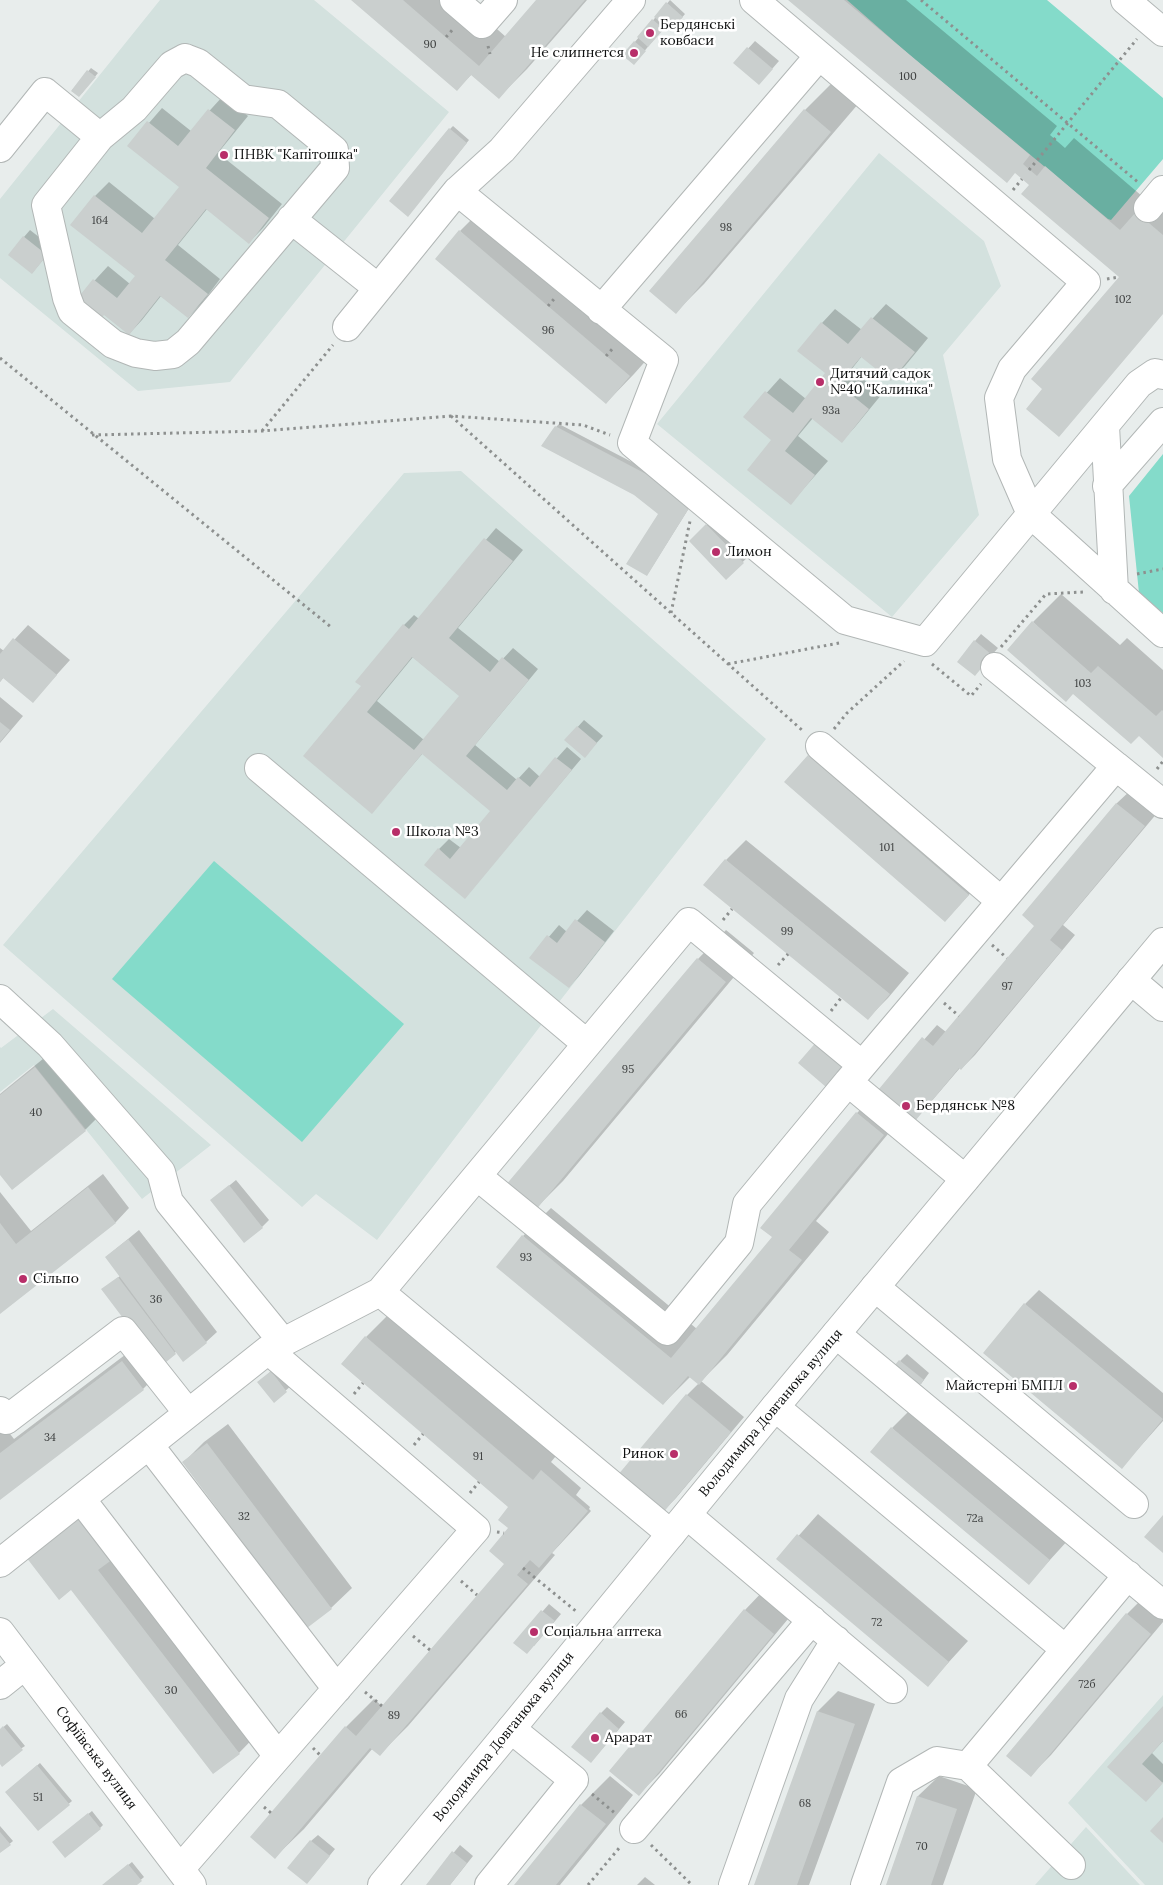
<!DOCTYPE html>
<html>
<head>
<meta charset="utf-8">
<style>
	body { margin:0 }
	canvas { display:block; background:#e8edec }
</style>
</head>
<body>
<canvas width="1163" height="1885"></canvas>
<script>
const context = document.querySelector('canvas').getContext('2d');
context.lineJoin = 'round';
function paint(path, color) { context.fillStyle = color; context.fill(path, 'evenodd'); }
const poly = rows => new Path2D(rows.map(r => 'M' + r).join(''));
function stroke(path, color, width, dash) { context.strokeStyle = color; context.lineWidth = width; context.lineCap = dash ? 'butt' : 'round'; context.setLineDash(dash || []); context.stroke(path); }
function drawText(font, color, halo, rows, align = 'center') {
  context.font = font + ' Lora,serif'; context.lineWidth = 5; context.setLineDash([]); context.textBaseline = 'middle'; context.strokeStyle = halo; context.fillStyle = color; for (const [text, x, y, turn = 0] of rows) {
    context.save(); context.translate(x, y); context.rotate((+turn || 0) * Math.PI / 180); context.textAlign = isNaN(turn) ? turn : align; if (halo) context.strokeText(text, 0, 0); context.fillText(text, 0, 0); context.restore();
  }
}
paint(poly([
	[160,0,314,0,449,112,230,382,138,391,0,278,0,199],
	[879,153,984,241,1001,286,943,355,979,515,892,617,657,424],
	[461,471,766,739,548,1016,377,1240,316,1194,302,1207,3,945,404,473],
	[53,1009,211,1145,142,1199,34,1065,0,1092,0,1047,1,1048],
	[1163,1695,1163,1885,1145,1885,1068,1803],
	[1086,1827,1140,1885,1035,1885]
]), '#d3e1de');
paint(poly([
	[847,0,1047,0,1163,98,1163,159,1111,220,1108,219,913,58],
	[1163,454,1163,613,1139,593,1129,496],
	[214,861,404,1024,302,1142,112,979]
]), '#84dbca');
paint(poly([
	[353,0,464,0,506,37,538,0,587,0,527,69,499,97,472,74,457,89],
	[670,0,685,14,674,27,666,25,637,60,624,55],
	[790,0,906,0,1057,126,1050,135,1065,148,1074,138,1163,214,1163,312,1044,389,1121,277,1030,185,1016,172],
	[755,41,779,61,765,77,735,63],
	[91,68,98,73,82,93,72,90],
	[834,81,859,103,704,284,676,312,651,290,805,110],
	[223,96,248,116,218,153,282,204,263,228,249,242,207,209,178,245,220,279,202,303,188,317,161,296,142,320,129,334,104,314,74,303,108,266,130,284,136,276,72,224,95,196,109,182,155,219,180,187,129,146,162,108,191,131],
	[453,126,469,140,411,212,450,129],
	[488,203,658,347,634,374,606,403,460,231],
	[30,230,53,248,32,273,24,237],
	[886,304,928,338,905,366,891,380,862,356,851,370,882,394,855,427,842,441,813,418,798,436,828,461,790,504,773,440,745,417,780,378,806,399,827,373,822,323,835,309,862,330],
	[559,424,651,472,691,505,647,575,660,514,556,427],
	[714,518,750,555,726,578,690,541],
	[496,528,523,550,458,628,500,662,513,648,538,669,475,745,517,780,529,767,540,777,567,747,581,759,465,897,439,849,449,839,461,848,492,810,423,753,372,812,363,686,404,625,414,615,419,619],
	[413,657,460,696,424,740,377,701],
	[1061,594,1120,645,1127,638,1163,670,1163,756,1139,735,1033,622],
	[28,625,70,660,33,701,4,677,0,682,0,648,4,651],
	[981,634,998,648,975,674,975,641],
	[0,697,23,716,0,743],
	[584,720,603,736,591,749,566,740],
	[829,736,988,874,945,921,809,756],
	[1131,790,1158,812,1063,925,1075,935,975,1055,961,1069,960,1068,924,1110,910,1124,902,1117,816,1221,829,1232,727,1355,701,1381,744,1417,676,1498,662,1512,687,1395,699,1383,691,1376,663,1404,523,1236,551,1208,697,1329,774,1237,857,1113,876,1094,937,1025,946,1032,1036,925,1024,915,1117,803],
	[746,840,909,973,888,998,868,1018,726,860],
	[587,910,614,931,579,976,569,987,531,958,559,925,567,932],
	[726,930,754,953,563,1181,535,1209,507,1186,698,959],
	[49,1054,99,1116,85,1130,0,1173,0,1094],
	[103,1174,129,1208,116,1222,0,1312,0,1192,31,1231],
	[236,1180,269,1220,262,1227,219,1194],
	[139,1230,217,1332,206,1342,177,1351,160,1365,163,1369,143,1389,0,1498,0,1421,14,1439,142,1342,106,1287,120,1276,106,1257],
	[1039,1290,1163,1393,1163,1421,1122,1467,1025,1304],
	[394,1309,560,1451,551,1462,581,1488,576,1495,590,1507,589,1509,591,1511,552,1553,555,1555,408,1726,380,1754,373,1748,304,1829,275,1857,346,1727,374,1699,383,1707,506,1564,510,1528,510,1507,366,1337],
	[907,1354,929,1373,921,1384,900,1361],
	[278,1365,293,1384,274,1401,259,1382],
	[912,1408,1069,1539,1029,1583,892,1428],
	[228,1424,352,1588,331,1608,184,1462,204,1442],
	[84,1514,267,1724,239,1753,72,1589],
	[818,1514,968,1641,928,1685,778,1559],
	[765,1589,793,1613,659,1774,639,1794,611,1771,745,1610],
	[1147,1594,1163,1607,1163,1622,1051,1755,1031,1775,1127,1614],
	[549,1604,561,1614,534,1646,515,1643],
	[838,1691,875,1704,809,1885,755,1885,818,1711],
	[607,1707,625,1722,597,1755,601,1713],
	[1163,1707,1163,1741,1152,1753,1163,1764,1163,1782,1156,1790,1109,1766],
	[7,1724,25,1746,0,1762,0,1730],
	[40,1763,72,1801,38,1830,10,1789],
	[610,1776,633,1795,560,1885,516,1885,581,1805],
	[939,1776,977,1789,943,1885,887,1885,918,1796],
	[92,1811,103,1825,100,1828,57,1839],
	[0,1826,13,1841,0,1852],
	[318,1835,335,1849,313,1876,311,1841],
	[460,1845,473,1856,450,1885,427,1885],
	[132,1862,144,1877,135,1885,103,1885],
	[645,1877,655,1885,637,1885]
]), '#0003');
paint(poly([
	[351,0,403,0,479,66,536,0,585,0,499,99,471,75,457,91],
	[788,0,844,0,1030,155,1023,164,1037,176,1045,166,1120,230,1136,212,1163,235,1163,314,1059,437,1026,409,1042,389,1031,379,1119,277,1021,194,1029,185,1015,173,1007,183],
	[666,2,683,17,671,31,654,17],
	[652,19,664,29,648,47,637,37],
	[634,41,646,51,634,65,622,55],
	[747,47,773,69,759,85,733,63],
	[87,70,96,77,79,97,71,91],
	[208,109,235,130,206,168,269,218,249,244,206,209,165,260,208,294,188,318,160,296,129,335,104,315,97,323,73,304,93,279,117,298,135,276,70,225,94,195,142,233,179,187,127,146,147,121,178,146],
	[804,109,831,132,676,314,649,291],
	[449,128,467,143,408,217,389,201],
	[459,230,630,376,606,404,435,259],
	[23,236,47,255,32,274,8,255],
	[871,317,915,352,891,381,861,357,838,384,869,409,842,443,811,418,785,451,815,475,791,505,747,470,771,440,743,417,765,391,793,413,825,373,797,351,821,322,848,344],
	[555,426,648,475,689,508,647,576,626,564,658,514,634,495,541,446],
	[706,524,744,563,726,580,689,541],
	[484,538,513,561,449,638,490,672,502,657,529,680,466,756,507,790,518,777,530,787,555,757,572,770,465,899,424,865,438,848,450,859,490,811,422,754,372,814,303,756,361,686,355,682,403,624,409,629],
	[412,657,459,696,414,750,367,712],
	[1032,621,1091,673,1098,666,1156,716,1162,710,1163,711,1163,758,1139,736,1131,744,1073,694,1066,702,1007,650],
	[13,638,57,675,33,703,3,678,0,682,0,654],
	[974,640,992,655,975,676,957,662],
	[0,722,10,730,0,742],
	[577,726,597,743,585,758,564,740],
	[808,755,969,895,945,922,784,782],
	[1116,803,1145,826,1050,940,1062,950,961,1070,959,1068,911,1126,874,1095,922,1037,933,1046,1034,926,1022,915],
	[725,859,890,994,868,1020,703,885],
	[575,919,605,942,569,988,529,958,547,935,557,943],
	[697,958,726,982,535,1211,505,1186],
	[818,1040,846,1064,826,1087,798,1063],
	[35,1067,86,1131,12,1190,0,1175,0,1095],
	[856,1112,884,1135,789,1250,802,1260,699,1385,688,1376,663,1405,496,1267,522,1235,671,1358,772,1237,760,1228],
	[229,1185,263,1228,244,1243,210,1200],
	[88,1187,116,1223,0,1314,0,1223,16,1244],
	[128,1239,207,1343,183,1362,105,1257],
	[118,1277,176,1354,160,1367,101,1289],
	[1024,1303,1163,1419,1122,1469,983,1353],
	[365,1336,533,1480,541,1470,588,1511,539,1568,530,1560,523,1568,517,1575,528,1584,380,1756,370,1748,275,1859,250,1837,345,1726,356,1736,504,1564,489,1551,508,1528,498,1520,508,1507,341,1364],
	[899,1360,924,1380,914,1392,889,1372],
	[122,1361,144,1390,0,1500,0,1453],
	[271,1371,287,1392,274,1403,257,1382],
	[686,1394,731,1432,662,1514,617,1476],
	[891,1427,1050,1560,1029,1585,870,1452],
	[207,1443,332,1609,307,1628,182,1462],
	[1163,1515,1163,1553,1144,1537],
	[80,1516,113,1559,98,1570,240,1754,213,1774,71,1590,59,1600,26,1557],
	[797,1534,949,1662,928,1687,776,1559],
	[744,1609,774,1634,639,1796,609,1771],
	[541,1610,555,1621,527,1654,513,1643],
	[1126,1613,1151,1634,1031,1777,1006,1756],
	[1163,1706,1163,1741,1142,1764,1163,1783,1146,1802,1107,1767],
	[817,1711,855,1724,797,1885,754,1885],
	[600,1712,619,1729,591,1763,571,1747],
	[3,1726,23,1750,2,1767,0,1764,0,1729],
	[37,1765,70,1805,38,1831,5,1792],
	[917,1796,957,1809,931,1885,886,1885],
	[580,1804,606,1824,556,1885,514,1885],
	[88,1813,101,1829,65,1858,52,1842],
	[1163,1817,1163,1843,1150,1831],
	[0,1832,11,1845,0,1853],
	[310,1840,330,1856,307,1884,287,1868],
	[452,1851,467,1863,450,1885,426,1885],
	[128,1864,142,1881,137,1885,102,1885]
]), '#cacfce');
const minor = poly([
	[454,0,482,24,503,0],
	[631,0,502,150,457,191,664,360,632,443,845,620,925,642,1139,384,1155,373,1163,375],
	[754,0,1086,282,1012,369,999,398,1007,459,1031,514,1163,633],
	[185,58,198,63,243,99,278,104,334,150,335,168,188,342,173,354,155,356,136,353,113,344,72,311,67,298,46,205,100,137,134,109,172,65,185,58],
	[0,148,45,92,100,137],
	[1148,208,1163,190],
	[291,219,378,288],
	[601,310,819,56],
	[347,327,457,191],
	[1105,426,1114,590],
	[1107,486,1163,422],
	[820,746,1001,901],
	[1116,766,1163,804],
	[259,768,587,1044],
	[1131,980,1163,1007],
	[0,999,50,1045,161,1172,169,1202,283,1342],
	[477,1176,667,1331,739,1243,747,1204,848,1082],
	[965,1179,848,1082,1116,766,995,667],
	[875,1287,1134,1504],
	[380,1292,671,1534],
	[836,1334,1163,1605],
	[775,1407,1065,1649],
	[0,1411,6,1420,123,1331,188,1413],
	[149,1445,337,1689],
	[81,1499,278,1756],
	[687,1515,893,1689],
	[0,1563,268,1350,380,1292,689,922,862,1065],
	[0,1632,192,1885],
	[0,1685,25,1665],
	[634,1829,812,1620],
	[1071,1865,968,1766,1128,1575],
	[180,1869,476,1529,268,1350],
	[489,1885,574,1780,511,1729],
	[733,1885,799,1699,836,1640],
	[865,1885,901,1782,937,1761,968,1766]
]);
const major = poly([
	[1125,0,1163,32],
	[382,1885,511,1729,775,1407,1163,942]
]);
stroke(minor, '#b2b7b6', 30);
stroke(major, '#b2b7b6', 30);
stroke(poly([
	[921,0,1139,183],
	[446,37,454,28],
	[488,46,490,54],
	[1029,170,1137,39],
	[1013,190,1022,179],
	[1107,279,1119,277],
	[548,306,554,299],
	[606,356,614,347],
	[0,358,331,627],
	[451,416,803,731],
	[262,431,333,345],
	[92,435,262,431,451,416,583,425,610,435],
	[1137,574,1163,569],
	[671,613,690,521],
	[1001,647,1046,594,1083,592],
	[728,664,839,643],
	[932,664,971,696,981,684],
	[834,729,847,713,904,661],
	[1157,769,1163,761],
	[723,920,732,909],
	[992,945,1007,958],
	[778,965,788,954],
	[944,1003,959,1016],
	[831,1011,841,998],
	[354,1394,363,1383],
	[414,1445,423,1434],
	[470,1493,479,1482],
	[497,1532,504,1533],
	[523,1568,577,1612],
	[461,1581,477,1595],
	[413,1636,430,1650],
	[365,1692,382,1706],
	[313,1748,320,1755],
	[592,1794,616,1814],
	[264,1807,271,1813],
	[651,1845,692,1885],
	[588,1885,620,1847]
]), '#8d908f', 3, [2.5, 4]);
stroke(minor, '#fff', 28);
stroke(major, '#fff', 28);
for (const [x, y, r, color] of [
	[650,33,5,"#b82e69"],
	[634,53,5,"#b82e69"],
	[224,155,5,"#b82e69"],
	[820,382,5,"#b82e69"],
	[716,552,5,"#b82e69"],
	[396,832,5,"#b82e69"],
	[906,1106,5,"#b82e69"],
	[23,1279,5,"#b82e69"],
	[1073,1386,5,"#b82e69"],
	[674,1454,5,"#b82e69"],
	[534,1632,5,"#b82e69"],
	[595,1738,5,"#b82e69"]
]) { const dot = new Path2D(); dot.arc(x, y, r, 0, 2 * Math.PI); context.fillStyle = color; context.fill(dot); stroke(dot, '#fff', 2); }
drawText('11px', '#3e4040', null, [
	["90",430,45],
	["100",908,77],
	["164",100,221],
	["98",726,228],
	["102",1123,300],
	["96",548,331],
	["93а",831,411],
	["103",1083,684],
	["101",887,848],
	["99",787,932],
	["97",1007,987],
	["95",628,1070],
	["40",36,1113],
	["93",526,1258],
	["36",156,1300],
	["34",50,1438],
	["91",478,1457],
	["32",244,1517],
	["72а",975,1519],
	["72",877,1623],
	["72б",1087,1685],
	["30",171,1691],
	["66",681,1715],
	["89",394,1716],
	["51",38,1798],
	["68",805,1804],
	["70",922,1847]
]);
drawText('14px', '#0f1010', '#fff', [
	["Бердянські",660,25],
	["ковбаси",660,41],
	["Не слипнется",624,53,"right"],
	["ПНВК \"Капітошка\"",234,155],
	["Дитячий садок",830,374],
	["№40 \"Калинка\"",830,390],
	["Лимон",726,552],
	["Школа №3",406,832],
	["Бердянськ №8",916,1106],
	["Сільпо",33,1279],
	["Майстерні БМПЛ",1063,1386,"right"],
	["Ринок",664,1454,"right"],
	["Соціальна аптека",544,1632],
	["Арарат",605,1738]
], 'left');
drawText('14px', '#0f1010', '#fff', [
	["Володимира Довганюка вулиця",771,1413,-50],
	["Володимира Довганюка вулиця",504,1737,-51],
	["Софіївська вулиця",96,1758,53]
]);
</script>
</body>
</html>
